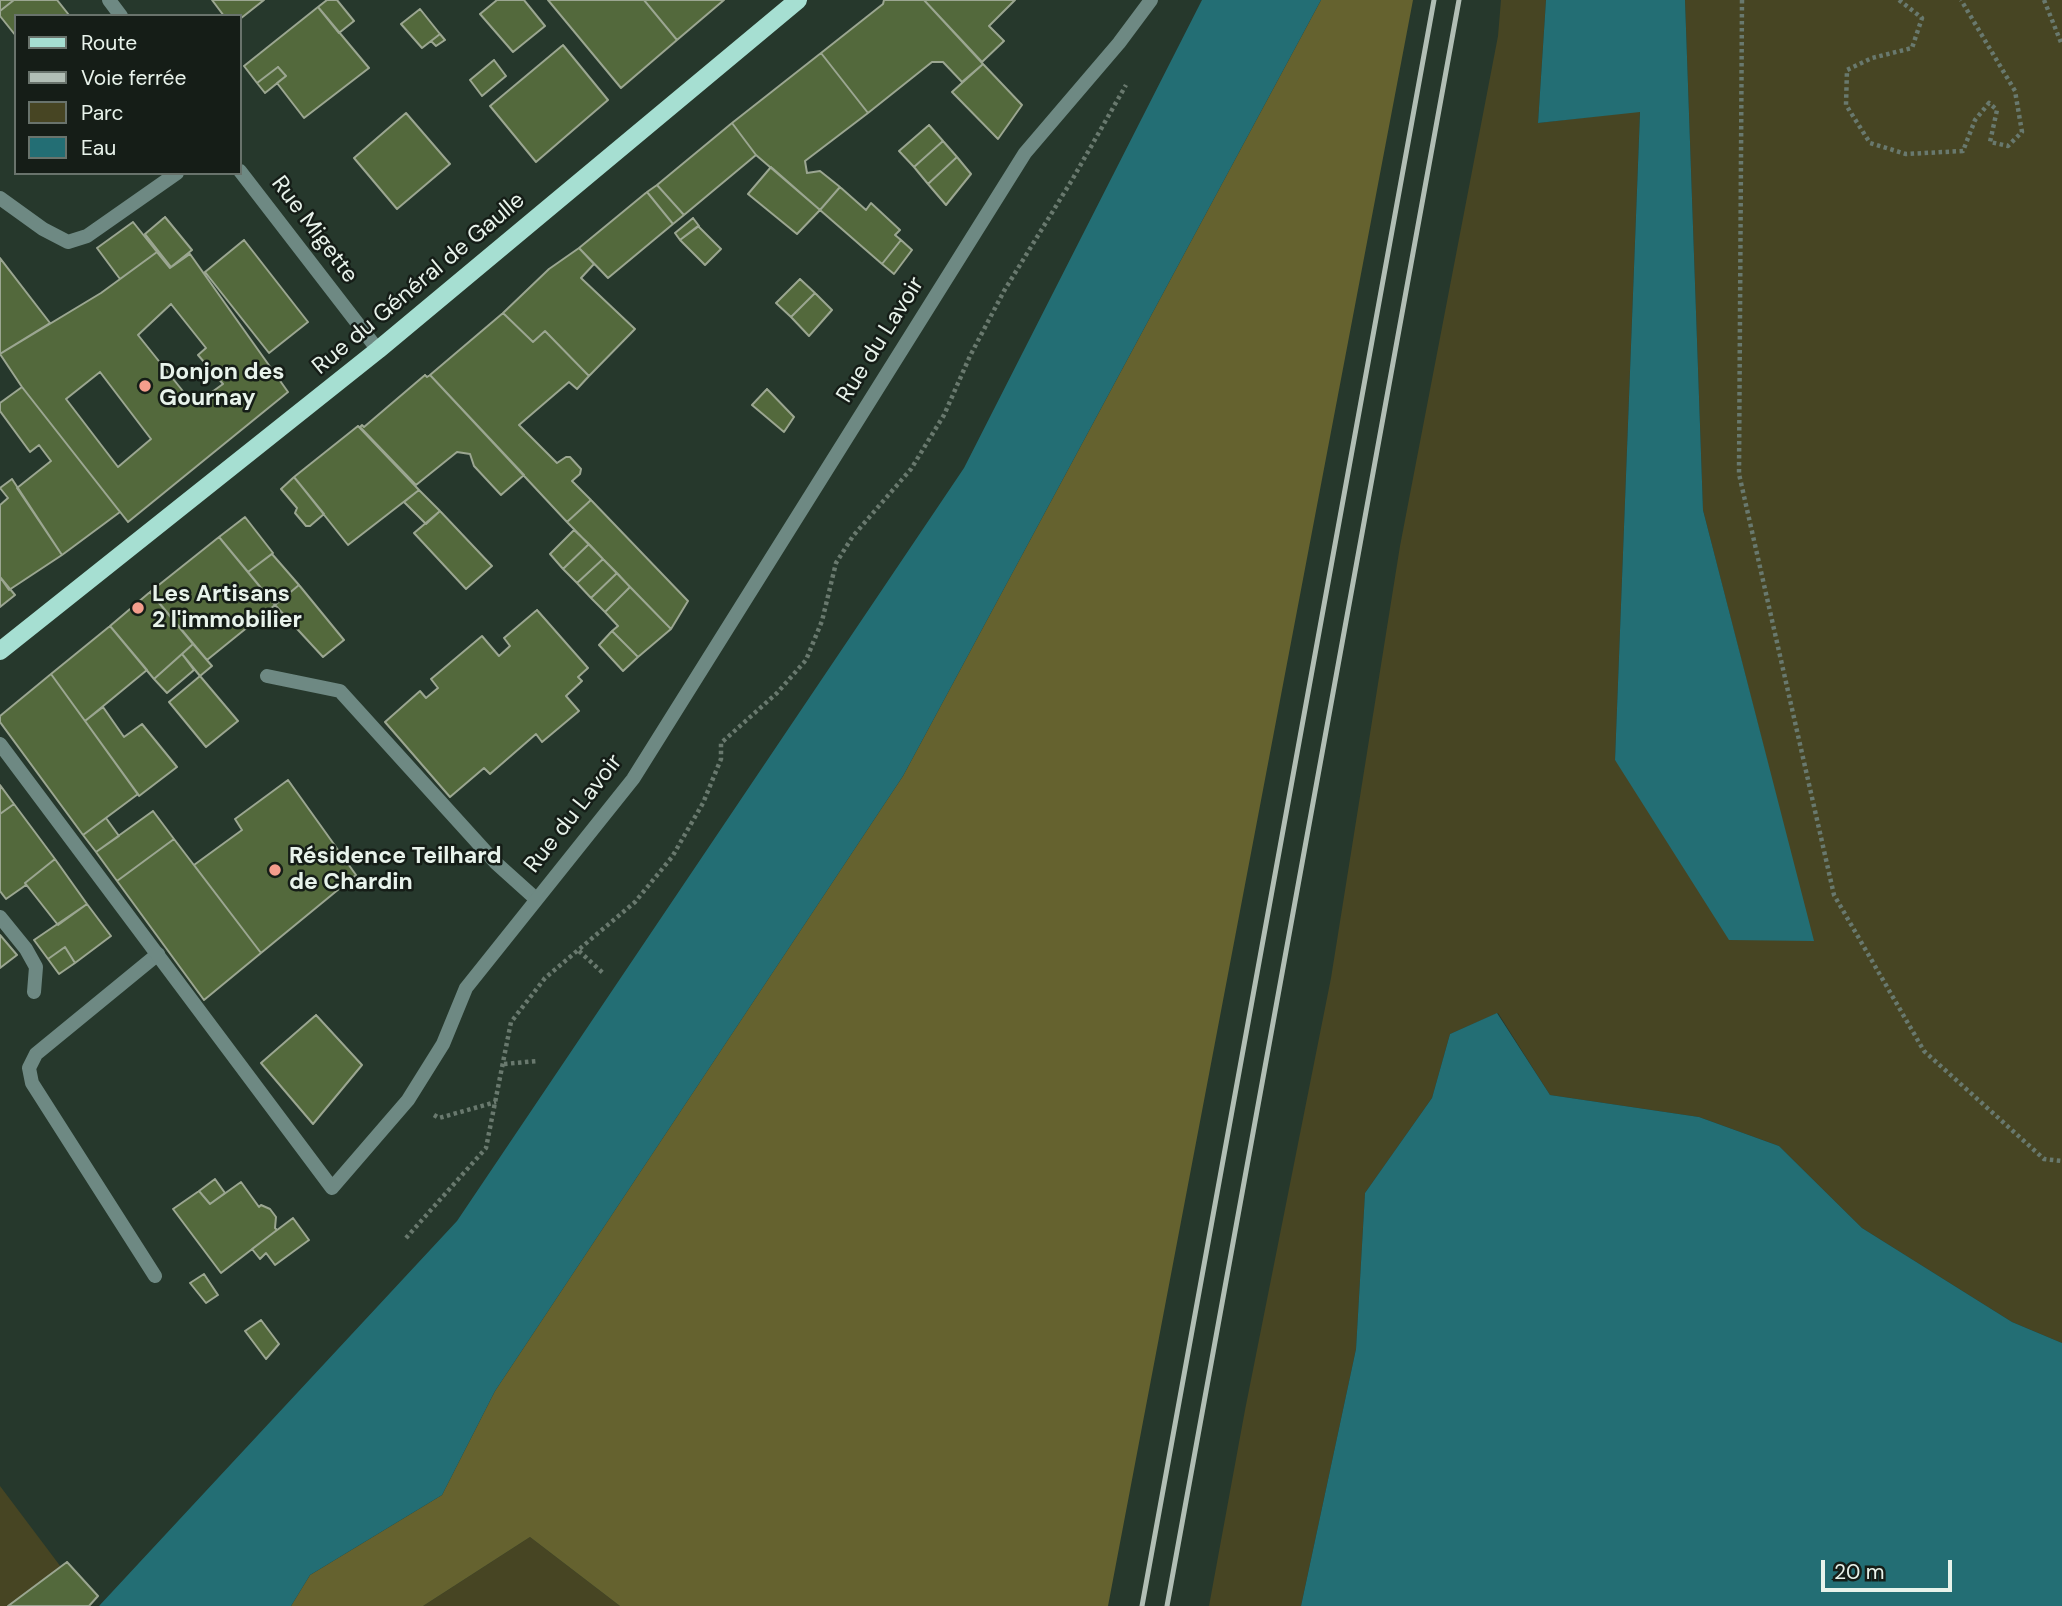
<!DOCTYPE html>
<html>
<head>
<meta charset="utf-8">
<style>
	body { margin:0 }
	#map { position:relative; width:2062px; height:1606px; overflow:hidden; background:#26382c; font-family:"DM Sans",sans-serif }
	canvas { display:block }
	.legend { position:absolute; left:14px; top:14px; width:228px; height:161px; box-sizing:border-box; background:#151d17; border:2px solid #69736c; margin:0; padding:9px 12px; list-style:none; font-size:21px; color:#e8f3eb }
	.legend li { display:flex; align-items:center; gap:14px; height:35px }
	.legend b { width:35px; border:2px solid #69736c }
	.scale { position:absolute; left:1821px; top:1560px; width:131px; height:32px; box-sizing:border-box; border:4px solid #e8f3eb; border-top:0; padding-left:9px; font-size:21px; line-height:24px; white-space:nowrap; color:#e8f3eb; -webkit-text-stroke:5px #151d17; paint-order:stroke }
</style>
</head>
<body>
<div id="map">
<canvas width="2062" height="1606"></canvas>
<ul class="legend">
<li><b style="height:9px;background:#a6dfd2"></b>Route</li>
<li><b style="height:9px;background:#b1beb5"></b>Voie ferrée</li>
<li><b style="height:19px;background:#474523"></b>Parc</li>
<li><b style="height:19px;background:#236e74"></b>Eau</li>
</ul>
<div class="scale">20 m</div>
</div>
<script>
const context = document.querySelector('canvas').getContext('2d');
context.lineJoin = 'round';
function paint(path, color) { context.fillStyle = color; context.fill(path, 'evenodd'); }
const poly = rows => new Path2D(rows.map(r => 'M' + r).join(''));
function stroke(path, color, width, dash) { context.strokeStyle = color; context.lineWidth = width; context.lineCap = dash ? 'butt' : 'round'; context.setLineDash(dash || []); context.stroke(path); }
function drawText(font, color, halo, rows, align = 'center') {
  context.font = font + ' "DM Sans",sans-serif'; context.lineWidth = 5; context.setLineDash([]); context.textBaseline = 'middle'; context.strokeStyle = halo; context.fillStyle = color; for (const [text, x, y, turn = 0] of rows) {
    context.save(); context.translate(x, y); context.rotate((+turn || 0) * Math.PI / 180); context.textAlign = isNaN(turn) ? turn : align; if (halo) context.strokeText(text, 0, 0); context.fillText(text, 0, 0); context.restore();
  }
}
paint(poly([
	[1501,0,1546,0,1538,123,1640,111,1615,760,1813,941,1703,510,1685,0,2062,0,2062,1343,2012,1322,1862,1228,1779,1146,1699,1117,1550,1095,1498,1013,1450,1034,1432,1098,1365,1193,1356,1349,1301,1606,1209,1606,1245,1410,1331,978,1400,546,1498,36],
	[0,1486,82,1595,68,1606,0,1606],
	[530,1537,620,1606,423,1606]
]), '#474523');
paint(poly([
	[1321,0,1413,0,1108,1606,620,1606,530,1537,423,1606,291,1606,310,1575,442,1495,495,1391,903,776]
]), '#65622f');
paint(poly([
	[1202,0,1321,0,903,776,495,1391,442,1495,310,1575,291,1606,99,1606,457,1221,964,468],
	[1546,0,1685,0,1703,510,1814,941,1729,940,1615,760,1640,112,1538,123],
	[1497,1013,1550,1095,1699,1117,1779,1146,1862,1228,2012,1322,2062,1343,2062,1606,1301,1606,1356,1349,1365,1193,1432,1098,1450,1034]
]), '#236e74');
const building = poly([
	[0,0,14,0,0,11,0,0],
	[14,0,57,0,69,15,16,16,16,36,0,16,0,11,14,0],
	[212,0,264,0,240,19,240,16,224,16,212,0],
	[327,0,337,0,354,21,339,33,318,7,327,0],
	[497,0,524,0,545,26,513,52,480,14,497,0],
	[548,0,644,0,677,40,621,88,548,0],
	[644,0,724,0,677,40,644,0],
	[884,0,924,0,983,64,962,82,943,62,932,62,868,113,821,53,883,4,884,0],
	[924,0,1015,0,989,26,1004,41,982,62,924,0],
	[318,7,369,68,304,118,277,83,286,76,278,67,257,83,244,66,318,7],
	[420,9,440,34,422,48,401,24,420,9],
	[440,34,445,40,436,46,431,41,440,34],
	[563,45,608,100,536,162,490,106,563,45],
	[821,53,868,113,805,161,807,173,820,171,840,187,820,210,756,155,732,123,821,53],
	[494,60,506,76,482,96,470,80,494,60],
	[983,64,1022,105,998,139,952,92,983,64],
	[278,67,286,76,265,93,257,83,278,67],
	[406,113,450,164,397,209,354,158,406,113],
	[732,123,756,155,684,215,657,185,732,123],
	[929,125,943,141,914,167,899,151,929,125],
	[943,141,957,157,928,184,914,167,943,141],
	[957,157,971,174,946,205,928,184,957,157],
	[771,167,820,210,797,234,748,194,771,167],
	[657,185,684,215,673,224,647,192,657,185],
	[840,187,866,210,871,203,900,230,895,235,901,240,882,264,820,210,840,187],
	[647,192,673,224,608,278,579,248,647,192],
	[165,217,192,250,171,267,145,234,165,217],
	[693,218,699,226,680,240,675,233,693,218],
	[133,222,157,252,120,279,97,248,133,222],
	[698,226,721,249,705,265,680,240,698,226],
	[244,240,308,322,269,353,205,272,244,240],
	[901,240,912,250,894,274,882,264,901,240],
	[579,248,594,264,581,278,635,329,589,376,545,331,533,342,503,313,549,269,579,248],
	[157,252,170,268,190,254,288,392,128,522,22,387,0,354,101,293,157,252],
	[171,304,206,348,198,355,223,384,194,405,138,335,171,304],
	[100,372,151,439,118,467,66,399,100,372],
	[0,258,50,323,0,354,0,258],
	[800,279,815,293,791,317,776,303,800,279],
	[815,293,832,310,809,336,791,317,815,293],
	[503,313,533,342,545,331,589,376,577,389,569,382,519,425,557,463,566,457,570,457,581,469,580,474,572,481,591,500,567,522,430,375,503,313],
	[425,375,427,377,430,375,524,475,501,495,474,466,470,454,457,452,416,485,360,427,362,425,364,427,425,375],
	[22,387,120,512,62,555,17,488,51,461,39,445,30,452,0,411,0,403,22,387],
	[767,389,794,417,784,432,752,405,767,389],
	[358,426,419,490,348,545,294,477,358,426],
	[294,477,324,514,310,526,306,526,295,513,297,508,281,489,294,477],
	[12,479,62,555,9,590,0,577,0,505,8,498,0,488,12,479],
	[419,490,440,511,426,524,404,502,419,490],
	[591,500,688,601,671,629,567,522,591,500],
	[440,511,492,566,466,589,414,533,440,511],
	[245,517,273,553,248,572,219,537,245,517],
	[574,530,589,544,563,569,550,554,574,530],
	[219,537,275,605,207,660,150,592,219,537],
	[589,544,603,559,577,583,563,569,589,544],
	[272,554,299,585,275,605,248,572,272,554],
	[603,559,617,573,591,598,577,583,603,559],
	[617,573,630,587,605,612,591,598,617,573],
	[0,577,15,595,0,607,0,577],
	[299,585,344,640,323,657,275,605,299,585],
	[630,587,671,629,638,657,612,631,618,626,605,612,630,587],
	[150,592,193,644,154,679,110,626,150,592],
	[537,610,588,668,578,677,582,681,566,696,579,711,542,742,536,734,490,774,484,768,450,797,385,722,420,691,426,698,438,688,431,679,482,636,499,656,510,646,504,638,537,610],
	[110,626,147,670,85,721,51,674,110,626],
	[612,631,638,657,623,671,599,645,612,631],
	[193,644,212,666,200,676,182,654,193,644],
	[182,654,194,670,167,693,154,679,182,654],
	[51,674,138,794,83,835,0,722,0,716,51,674],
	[200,676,238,721,206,747,169,702,200,676],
	[103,707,124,737,142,724,177,767,139,796,85,721,103,707],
	[288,780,356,875,261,953,194,865,242,830,235,819,288,780],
	[0,785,14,804,0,814,0,785],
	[14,804,55,859,25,883,26,885,6,899,0,891,0,814,14,804],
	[153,811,174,839,117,881,96,852,153,811],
	[106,818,119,836,96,852,83,835,106,818],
	[174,839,261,953,204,1000,117,881,174,839],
	[55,859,87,904,58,925,25,883,55,859],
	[87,904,111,936,75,963,65,947,48,959,34,940,87,904],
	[0,935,17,955,0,968,0,935],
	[65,947,75,963,59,974,48,959,65,947],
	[316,1015,362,1065,313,1124,261,1063,316,1015],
	[215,1179,225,1193,210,1204,199,1191,215,1179],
	[241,1182,259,1207,261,1205,270,1209,276,1217,275,1228,277,1230,221,1273,173,1209,199,1191,210,1204,241,1182],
	[293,1218,309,1240,275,1265,266,1253,260,1259,252,1249,293,1218],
	[204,1274,218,1295,206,1303,190,1283,204,1274],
	[261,1320,279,1344,266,1359,245,1331,261,1320],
	[67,1562,98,1596,89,1606,8,1606,67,1562]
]);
paint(building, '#53693c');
stroke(building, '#9ba691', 2);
stroke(poly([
	[1742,0,1739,474,1834,895,1924,1051,2044,1159,2062,1161],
	[1899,0,1922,18,1912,48,1872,58,1847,70,1846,105,1870,143,1906,154,1963,151,1975,120,1989,103,1997,110,1990,142,2008,146,2022,132,2015,91,1961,0],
	[2044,0,2062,45],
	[579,951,603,973],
	[504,1064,537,1061],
	[434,1115,439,1118,496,1102],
	[406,1238,486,1148,511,1022,545,978,635,902,672,857,703,803,721,759,721,743,777,693,806,660,822,621,836,563,853,536,911,469,944,415,970,356,1004,291,1072,180,1126,85]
]), '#69796e', 4.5, [3.5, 3.5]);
stroke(poly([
	[0,198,43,229,68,242,87,236,177,173],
	[267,676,340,691,496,863,536,899],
	[0,917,26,949,36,967,34,992],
	[155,1276,32,1083,29,1068,36,1054,158,954]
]), '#6e8983', 14);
stroke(poly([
	[109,0,121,16],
	[240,171,378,350],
	[0,744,332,1188,408,1100,443,1044,466,988,633,779,1025,153,1119,43,1151,0]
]), '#6e8983', 14);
stroke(poly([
	[0,651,378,350,798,0]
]), '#a6dfd2', 18);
stroke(poly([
	[1142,1606,1434,0],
	[1167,1606,1459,0]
]), '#b1beb5', 5);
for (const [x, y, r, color] of [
	[145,386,7,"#f49d8c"],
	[138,608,7,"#f49d8c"],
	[275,870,7,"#f49d8c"]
]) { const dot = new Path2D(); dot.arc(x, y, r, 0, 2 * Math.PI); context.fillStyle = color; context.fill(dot); stroke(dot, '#151d17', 2.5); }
drawText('23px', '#e8f3eb', '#151d17', [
	["Rue Migette",314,230,53],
	["Rue du Général de Gaulle",419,284,-40],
	["Rue du Lavoir",881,340,-58],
	["Rue du Lavoir",574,814,-52]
]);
drawText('bold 23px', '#e8f3eb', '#151d17', [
	["Donjon des",159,373],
	["Gournay",159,399],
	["Les Artisans",152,595],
	["2 l'immobilier",152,621],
	["Résidence Teilhard",289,857],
	["de Chardin",289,883]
], 'left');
</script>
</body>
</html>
